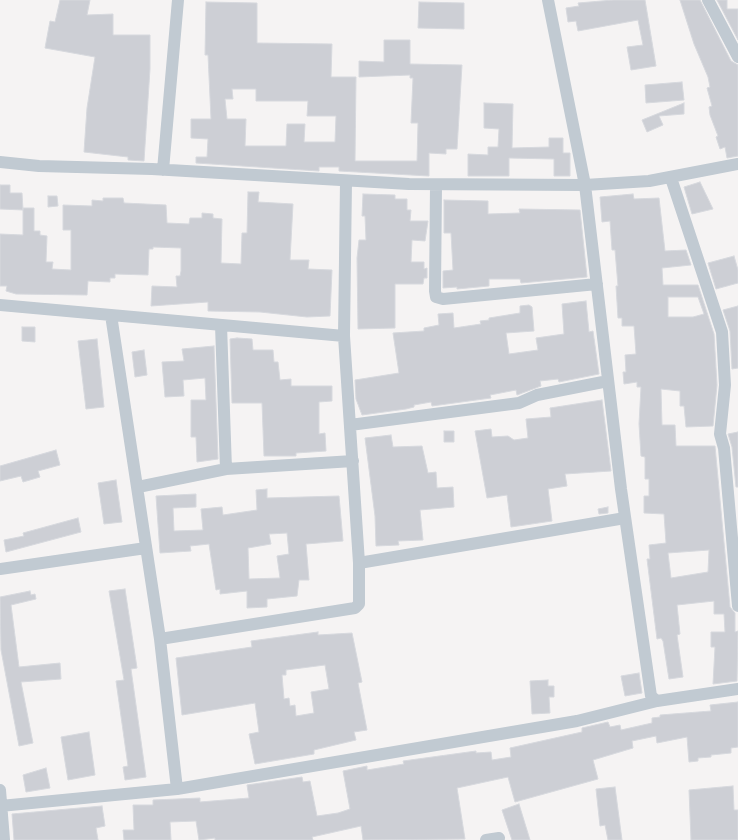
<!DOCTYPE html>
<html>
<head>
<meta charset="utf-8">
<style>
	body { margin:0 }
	canvas { display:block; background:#f5f3f3 }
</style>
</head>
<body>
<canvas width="738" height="840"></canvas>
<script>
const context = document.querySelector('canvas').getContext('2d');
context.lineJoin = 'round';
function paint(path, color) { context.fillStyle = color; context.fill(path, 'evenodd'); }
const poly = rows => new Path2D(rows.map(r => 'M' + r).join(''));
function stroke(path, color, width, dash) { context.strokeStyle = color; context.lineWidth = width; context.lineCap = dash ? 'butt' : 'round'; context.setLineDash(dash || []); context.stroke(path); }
const building = poly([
	[60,0,90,0,87,15,113,14,113,35,150,35,150,69,144,161,128,160,128,157,84,152,87,108,95,57,45,48,50,21,55,22,60,0],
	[613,0,645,0,656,66,631,70,627,47,643,45,638,20,578,31,576,21,568,22,566,8,579,6,578,3,613,0],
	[680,0,700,0,731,61,738,65,738,156,727,158,725,147,720,149,716,137,718,136,710,115,709,107,712,106,707,88,710,87,708,77,694,44,680,0],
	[717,0,727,0,727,9,738,9,738,40,717,0],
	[206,2,257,3,257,43,332,44,331,77,356,77,355,161,417,161,418,123,411,123,413,78,410,78,410,75,359,77,359,61,384,62,384,40,410,40,410,64,462,65,457,149,446,149,446,154,429,153,429,176,339,171,339,167,319,167,319,171,196,163,196,157,207,157,208,139,191,138,191,119,211,119,208,55,205,55,206,2],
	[232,89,256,89,256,101,308,101,307,116,336,116,335,142,304,142,305,124,287,124,286,146,245,146,246,119,227,119,225,99,233,99,232,89],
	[419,2,464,3,464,29,418,28,419,2],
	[682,82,684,100,646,103,645,85,682,82],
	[484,103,513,104,512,148,549,147,549,138,563,138,563,153,570,153,570,176,554,176,554,159,509,158,509,176,468,176,468,154,488,155,488,147,498,147,499,129,484,128,484,103],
	[684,103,684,114,659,116,663,125,647,132,642,120,684,103],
	[700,182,713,209,692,214,684,187,700,182],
	[0,185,10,185,10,193,22,193,23,210,0,209,0,185],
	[248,192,259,192,258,202,293,204,290,260,309,260,308,269,332,270,330,316,307,317,260,312,208,311,208,302,151,306,152,286,177,287,176,276,180,276,181,271,181,248,153,247,153,249,149,249,148,275,115,274,115,278,110,278,110,282,88,281,87,295,16,294,6,291,7,286,0,286,0,234,23,235,23,208,34,208,34,231,40,231,40,235,47,236,46,262,53,262,52,269,71,270,71,230,63,230,63,205,92,206,92,200,103,201,103,198,123,198,124,203,166,205,167,223,189,224,190,218,202,218,202,213,213,214,213,218,222,219,221,263,241,264,242,233,247,233,248,192],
	[363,194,395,195,395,199,407,199,407,210,411,210,410,221,428,221,425,241,412,240,411,262,424,262,424,269,427,268,427,278,424,278,423,284,395,284,395,328,358,329,357,258,359,240,366,240,365,216,362,216,363,194],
	[633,194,634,199,659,198,665,251,686,250,691,265,662,268,663,285,698,285,714,334,717,385,713,426,686,427,684,406,680,406,680,391,661,389,662,425,675,425,676,446,715,446,730,607,735,613,735,632,738,631,737,681,713,684,715,647,711,647,711,632,725,632,724,614,714,614,714,601,677,605,680,634,677,635,683,677,669,679,663,641,661,638,657,639,647,559,650,559,649,545,666,543,664,514,644,513,644,496,649,496,649,479,645,479,645,457,641,456,639,424,641,387,637,387,637,382,624,384,623,372,626,372,625,355,636,354,634,326,622,326,622,318,618,318,616,286,618,286,615,250,612,250,610,221,602,222,600,197,633,194],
	[668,297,698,297,704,314,693,317,668,317,668,297],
	[709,550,708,572,671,578,668,553,709,550],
	[48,196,57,196,58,206,48,207,48,196],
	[444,200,488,201,488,214,520,213,519,209,580,210,587,277,521,283,520,279,489,279,489,286,457,289,457,287,443,288,443,271,453,270,451,233,444,233,444,200],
	[734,256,738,270,738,283,716,289,708,263,734,256],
	[586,301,589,332,593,331,599,374,559,382,558,379,540,381,541,386,517,395,516,390,490,395,491,398,432,406,431,402,414,405,414,407,406,409,362,415,356,399,355,380,399,373,393,333,424,331,424,328,439,325,438,314,453,313,454,328,481,324,480,321,489,320,489,318,520,313,520,306,529,305,532,307,534,331,506,333,509,354,538,350,536,338,564,334,562,304,586,301],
	[738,306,738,368,732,369,730,331,723,310,738,306],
	[22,327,35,327,35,342,22,341,22,327],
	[237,338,252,339,253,350,273,350,274,362,278,362,280,380,291,379,291,386,332,386,332,401,319,402,319,434,325,433,326,451,296,453,296,456,264,456,262,403,232,403,230,339,237,338],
	[97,339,104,407,86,409,78,341,97,339],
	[214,346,218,459,197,462,196,437,191,437,191,400,206,400,205,378,183,380,184,396,165,397,162,362,184,361,182,349,214,346],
	[144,350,147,375,135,377,132,352,144,350],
	[602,400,611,471,565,474,567,486,548,489,552,521,511,527,507,495,487,498,475,431,491,429,492,437,508,436,514,440,528,438,526,419,551,417,550,408,602,400],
	[444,431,454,431,454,442,444,442,444,431],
	[738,432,738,487,736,487,732,447,728,434,738,432],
	[391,435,393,447,422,446,428,473,436,472,437,488,453,487,454,507,420,510,423,540,398,541,399,545,376,546,375,516,365,438,391,435],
	[56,450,60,465,38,471,40,477,23,482,21,476,0,481,0,466,56,450],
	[116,480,122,522,104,524,98,483,116,480],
	[267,489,267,498,339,496,343,541,306,544,309,580,299,580,297,596,267,599,267,607,247,608,247,591,220,594,220,589,216,590,209,544,190,546,191,551,160,553,156,496,196,494,196,507,173,508,174,531,203,530,201,509,222,507,223,515,257,510,256,490,267,489],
	[287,533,289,554,277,556,280,578,249,579,248,548,271,544,269,534,287,533],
	[608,507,608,513,599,514,598,509,608,507],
	[78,518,81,532,6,552,4,540,24,536,23,533,78,518],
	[125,589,137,668,131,669,146,777,125,780,123,767,128,766,116,681,124,680,109,591,125,589],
	[30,591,31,595,35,594,36,599,11,605,19,667,60,663,61,679,21,682,33,743,19,746,1,650,0,597,30,591],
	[318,632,318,635,352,633,362,682,358,683,367,730,354,732,356,740,314,750,314,754,255,764,249,734,259,732,255,703,182,715,176,658,252,647,251,641,318,632],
	[325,665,329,689,311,692,314,713,296,716,295,705,290,706,289,698,284,699,282,675,286,675,286,670,325,665],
	[639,673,642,693,625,696,621,676,639,673],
	[548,680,548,686,554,686,554,697,549,697,550,713,532,714,530,681,548,680],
	[738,702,738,747,731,748,731,753,711,755,711,757,698,758,698,761,689,762,687,737,657,743,656,736,632,741,633,748,593,760,598,779,515,802,508,777,457,788,465,839,363,840,361,826,312,837,313,840,215,840,215,838,199,840,196,821,170,822,171,840,124,840,123,830,134,830,133,805,153,805,153,800,200,798,200,802,249,798,247,785,302,777,303,782,310,781,317,816,338,813,350,809,343,771,367,766,367,770,404,764,403,761,476,751,476,753,491,752,492,760,511,757,510,748,582,732,582,728,608,722,610,727,620,725,621,730,652,723,652,718,660,717,660,715,711,711,710,705,738,702],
	[89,732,95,775,68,780,61,737,89,732],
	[46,768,50,788,26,792,23,775,46,768],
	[733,786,734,810,738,810,738,840,691,840,689,790,733,786],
	[615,787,622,840,608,840,605,825,600,826,596,789,615,787],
	[519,804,530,840,512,840,502,810,519,804],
	[102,806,105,826,96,828,98,840,14,840,12,814,102,806]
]);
paint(building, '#cdcfd5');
stroke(building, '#d7d9de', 1);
stroke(poly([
	[548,0,585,185,621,489,651,696,657,701,738,689],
	[708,0,738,57],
	[0,162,39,166,152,169,409,184,585,185,649,181,738,164],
	[163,170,178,0],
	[671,178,722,332,725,385,720,434,724,448,738,606],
	[436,185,435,291,436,297,443,299,597,284],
	[0,305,344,336],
	[111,315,160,639,177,789],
	[221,325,226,469],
	[350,425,519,403,537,395,608,381],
	[138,487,226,469,353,461],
	[359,563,625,518],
	[0,569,146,548],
	[160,639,355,608,359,604,359,563,344,336,346,181],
	[0,790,4,840],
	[0,806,177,789,577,721,657,701],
	[486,840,499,838]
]), '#c1cad2', 12);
</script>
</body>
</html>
